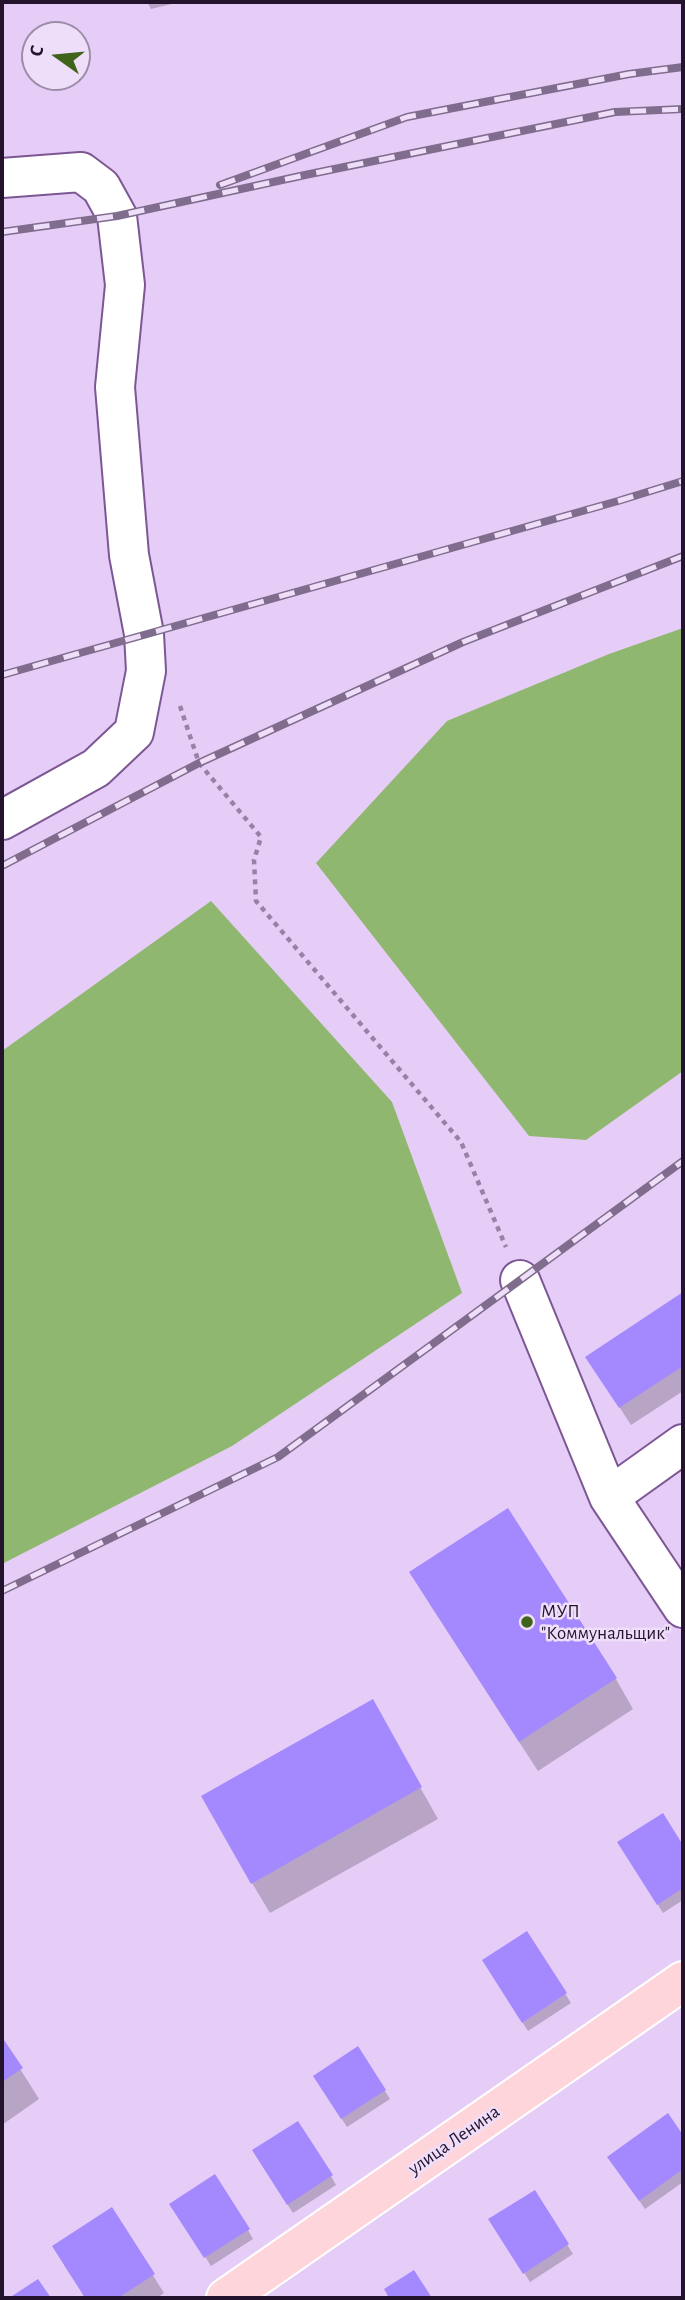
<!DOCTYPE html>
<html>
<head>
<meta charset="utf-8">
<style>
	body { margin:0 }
	#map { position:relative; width:685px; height:2300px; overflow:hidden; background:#e6cdf7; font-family:"Alegreya Sans",sans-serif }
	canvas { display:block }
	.frame { position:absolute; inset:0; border:4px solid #23132c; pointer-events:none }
	.north { position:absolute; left:21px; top:21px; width:70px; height:70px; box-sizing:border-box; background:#efdefa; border:2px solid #9d8da8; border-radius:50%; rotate:285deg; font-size:19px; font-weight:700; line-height:28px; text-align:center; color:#23132c }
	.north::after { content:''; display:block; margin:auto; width:24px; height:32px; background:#40631b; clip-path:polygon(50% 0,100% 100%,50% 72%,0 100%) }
</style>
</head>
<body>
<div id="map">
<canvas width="685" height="2300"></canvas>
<div class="frame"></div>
<div class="north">С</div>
</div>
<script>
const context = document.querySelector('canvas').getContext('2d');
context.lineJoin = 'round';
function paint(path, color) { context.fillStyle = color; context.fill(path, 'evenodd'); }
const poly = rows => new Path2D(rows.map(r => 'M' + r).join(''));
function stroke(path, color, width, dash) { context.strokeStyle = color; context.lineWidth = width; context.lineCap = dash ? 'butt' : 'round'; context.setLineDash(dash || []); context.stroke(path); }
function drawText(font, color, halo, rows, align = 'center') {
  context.font = font + ' "Alegreya Sans",sans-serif'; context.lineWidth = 5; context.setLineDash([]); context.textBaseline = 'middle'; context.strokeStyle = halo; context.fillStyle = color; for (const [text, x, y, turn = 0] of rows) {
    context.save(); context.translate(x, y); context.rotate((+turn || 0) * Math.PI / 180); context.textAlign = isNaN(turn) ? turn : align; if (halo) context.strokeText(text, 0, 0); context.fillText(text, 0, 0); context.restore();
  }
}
paint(poly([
	[683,628,683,1071,586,1140,529,1136,316,863,447,721,609,654],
	[211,901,392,1102,462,1293,232,1446,2,1564,2,1051]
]), '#90b76f');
paint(poly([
	[147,2,180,2,151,9],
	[683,1294,683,1391,631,1425,587,1357],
	[429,1603,616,1679,633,1709,538,1771],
	[372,1702,438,1819,270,1913,252,1883],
	[662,1815,683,1848,683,1900,663,1913,619,1842],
	[527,1933,571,2003,528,2031,489,1970],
	[2,2040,39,2099,2,2125],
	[320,2085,385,2091,390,2099,347,2127],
	[668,2116,683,2138,683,2182,645,2209,615,2166],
	[259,2160,331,2176,336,2185,293,2213],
	[534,2192,573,2254,530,2282,496,2228],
	[112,2210,164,2293,157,2298,86,2298,64,2265],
	[177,2213,248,2230,253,2239,211,2266]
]), '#0003');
paint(poly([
	[683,1292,683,1366,619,1408,585,1357],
	[508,1508,617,1678,519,1742,409,1572],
	[373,1699,422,1787,251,1884,201,1796],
	[663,1813,683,1845,683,1888,657,1905,617,1842],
	[527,1931,567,1993,522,2023,482,1960],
	[2,2037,23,2068,2,2082],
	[358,2046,386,2090,341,2119,313,2076],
	[668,2113,683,2135,683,2169,639,2201,607,2157],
	[298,2121,333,2175,287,2205,252,2150],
	[215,2174,250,2229,204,2258,169,2204],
	[535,2190,569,2244,523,2274,488,2219],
	[112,2207,155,2274,118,2298,85,2298,52,2246],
	[414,2270,432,2298,389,2298,384,2289],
	[38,2279,51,2298,9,2298]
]), '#a489fe');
const minor = poly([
	[2,178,81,172,101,187,117,216,125,285,115,387,129,555,144,634,146,671,134,732,96,768,2,820],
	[520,1280,609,1497,683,1608],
	[609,1497,683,1444]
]);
const major = poly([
	[226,2298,683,1981]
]);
stroke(minor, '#7d5794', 42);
stroke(major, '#fff', 42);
stroke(poly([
	[180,706,199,763,261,837,254,860,256,901,461,1142,506,1247]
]), '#9782a5', 4.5, [5, 5]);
stroke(minor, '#fff', 38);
stroke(major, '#fed5da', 38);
const rail = poly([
	[220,185,407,117,629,74,683,67],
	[2,232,117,216,305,175,615,112,683,109],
	[2,675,618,501,683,481],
	[2,866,199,763,463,642,683,556],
	[2,1591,278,1457,683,1161]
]);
stroke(rail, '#806c8d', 8);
stroke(rail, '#efdefa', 5, [16]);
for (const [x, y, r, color] of [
	[527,1622,7,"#40631b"]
]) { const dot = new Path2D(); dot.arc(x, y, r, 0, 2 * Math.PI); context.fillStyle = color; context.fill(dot); stroke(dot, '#efdefa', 2.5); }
drawText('19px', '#23132c', '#efdefa', [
	["МУП",541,1611],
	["\"Коммунальщик\"",541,1633]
], 'left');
drawText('19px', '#23132c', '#efdefa', [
	["улица Ленина",454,2140,-35]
]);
</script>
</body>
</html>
